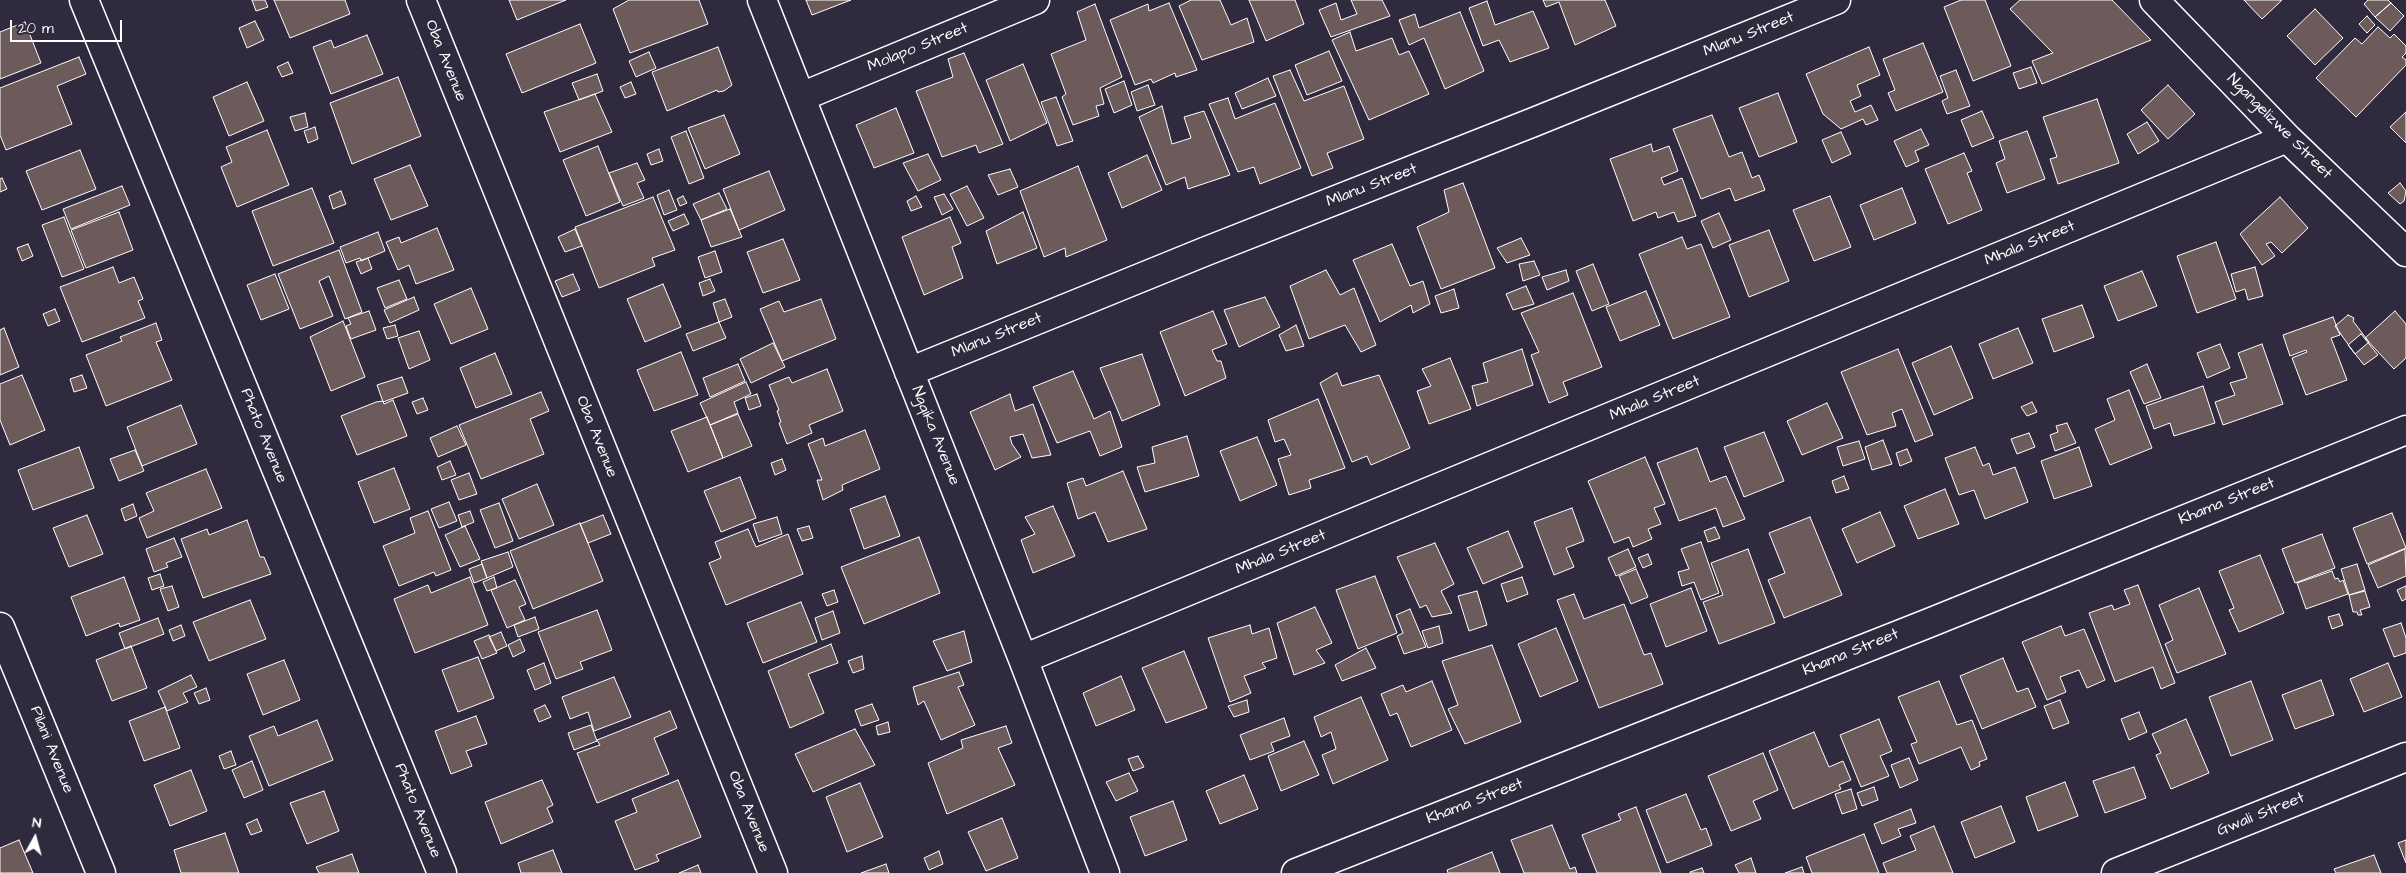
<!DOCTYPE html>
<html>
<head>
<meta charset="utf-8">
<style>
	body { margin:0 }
	#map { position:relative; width:2406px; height:873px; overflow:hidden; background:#2f2a3d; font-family:"Architects Daughter",sans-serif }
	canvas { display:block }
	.north { position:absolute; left:10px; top:813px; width:50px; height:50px; -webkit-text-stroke:4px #2f2a3d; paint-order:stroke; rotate:7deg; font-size:14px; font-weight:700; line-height:20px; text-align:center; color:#fff }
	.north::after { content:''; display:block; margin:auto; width:18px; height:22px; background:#fff; clip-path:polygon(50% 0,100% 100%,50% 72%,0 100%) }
	.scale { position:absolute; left:10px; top:20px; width:112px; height:22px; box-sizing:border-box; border:2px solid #fff; border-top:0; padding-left:6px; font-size:15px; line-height:18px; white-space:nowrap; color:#fff; -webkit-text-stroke:4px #2f2a3d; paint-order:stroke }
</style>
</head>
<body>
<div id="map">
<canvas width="2406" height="873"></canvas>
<div class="north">N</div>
<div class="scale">20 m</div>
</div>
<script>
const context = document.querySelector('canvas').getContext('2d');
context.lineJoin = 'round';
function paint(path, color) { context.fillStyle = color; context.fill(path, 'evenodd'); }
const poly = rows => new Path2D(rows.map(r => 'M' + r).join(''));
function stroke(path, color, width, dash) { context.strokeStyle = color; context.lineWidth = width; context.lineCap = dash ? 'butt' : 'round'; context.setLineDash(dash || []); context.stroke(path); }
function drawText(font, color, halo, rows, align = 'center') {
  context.font = font + ' "Architects Daughter",sans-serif'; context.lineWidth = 5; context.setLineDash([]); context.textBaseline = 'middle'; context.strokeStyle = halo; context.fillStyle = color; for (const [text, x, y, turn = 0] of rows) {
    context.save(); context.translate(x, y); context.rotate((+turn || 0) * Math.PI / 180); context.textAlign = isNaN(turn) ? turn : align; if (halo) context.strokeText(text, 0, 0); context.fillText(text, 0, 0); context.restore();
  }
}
const building = poly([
	[252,0,265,0,268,7,256,11,252,0],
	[274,0,345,0,350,14,290,38,274,0],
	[509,0,566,0,517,20,509,0],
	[629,0,699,0,708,24,630,53,613,9,629,0],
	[806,0,851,0,812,15,806,0],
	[1191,0,1220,0,1231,25,1247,18,1254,42,1202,60,1179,6,1191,0],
	[1249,0,1295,0,1304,24,1266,41,1249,0],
	[1351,0,1382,0,1390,16,1331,37,1319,10,1336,3,1341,20,1357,14,1351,0],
	[1543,0,1605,0,1616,26,1575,45,1559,2,1546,7,1543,0],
	[1961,0,1985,0,2011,66,1973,81,1944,7,1961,0],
	[2020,0,2112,0,2151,40,2042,84,2032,61,2053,53,2010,9,2020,0],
	[2244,0,2282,0,2262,19,2244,0],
	[2368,0,2388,0,2391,3,2375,17,2364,4,2368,0],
	[1487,1,1495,25,1533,11,1549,48,1510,62,1499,40,1483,46,1469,8,1487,1],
	[1169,3,1197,70,1176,77,1175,73,1153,83,1151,79,1135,85,1110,20,1148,4,1149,11,1169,3],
	[2391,3,2404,16,2390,31,2375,17,2391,3],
	[1095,4,1122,77,1100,88,1104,104,1096,106,1099,116,1073,125,1062,97,1066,94,1051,54,1086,40,1077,12,1095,4],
	[2315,9,2343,38,2315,65,2287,36,2315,9],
	[1460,12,1484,71,1445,89,1424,38,1409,45,1399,20,1415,14,1419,28,1460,12],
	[2367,16,2375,25,2367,33,2359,24,2367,16],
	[255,21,264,40,247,48,239,28,255,21],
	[25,22,41,63,0,79,0,32,25,22],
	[580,24,596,63,522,93,506,54,580,24],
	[2378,27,2390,38,2394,34,2406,46,2406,53,2402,57,2406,60,2406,65,2356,117,2316,78,2355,38,2362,44,2378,27],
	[1350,32,1356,51,1392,38,1399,55,1409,51,1429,94,1369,120,1332,40,1350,32],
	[367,35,383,74,331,94,313,47,331,40,334,48,367,35],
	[1923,43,1943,92,1896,111,1888,93,1895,90,1883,59,1923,43],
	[718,47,732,85,724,91,718,92,717,90,667,111,652,72,718,47],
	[1869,47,1880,75,1857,85,1861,96,1850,101,1855,112,1871,105,1878,120,1866,125,1863,119,1841,129,1823,114,1806,74,1869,47],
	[1329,51,1342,81,1307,95,1295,65,1329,51],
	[649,52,656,68,636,77,629,61,649,52],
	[964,53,1003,144,979,153,976,145,942,157,916,91,953,77,948,59,964,53],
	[79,57,86,74,57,86,72,124,6,150,0,135,0,88,79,57],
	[288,62,293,73,282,77,277,67,288,62],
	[1023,64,1047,123,1010,141,986,80,1023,64],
	[2031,67,2037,83,2019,89,2013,73,2031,67],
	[1290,70,1304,101,1344,86,1364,139,1327,153,1333,168,1312,176,1273,76,1290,70],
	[1956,70,1970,106,1947,114,1942,101,1948,98,1940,76,1956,70],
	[597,74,603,91,579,100,572,83,597,74],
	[398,77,421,136,352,164,330,103,398,77],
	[1268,78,1276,96,1242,109,1235,93,1268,78],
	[1124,81,1132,105,1114,113,1105,89,1124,81],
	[247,82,264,121,229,136,213,97,247,82],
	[631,82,636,94,625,98,620,87,631,82],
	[1148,85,1155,105,1137,111,1131,92,1148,85],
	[2168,85,2195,114,2168,139,2141,110,2168,85],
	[1778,93,1797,142,1759,157,1739,108,1778,93],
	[595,94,612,132,560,152,544,112,595,94],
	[1056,97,1073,141,1057,146,1041,102,1056,97],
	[1228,98,1235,119,1275,103,1301,168,1260,184,1254,167,1238,172,1209,104,1228,98],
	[2097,99,2119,163,2058,184,2050,159,2057,157,2043,117,2097,99],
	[1162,106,1172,144,1191,138,1184,117,1204,111,1230,175,1188,189,1185,177,1166,185,1139,117,1162,106],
	[896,108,914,153,874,168,856,125,896,108],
	[1982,111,1994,138,1972,147,1961,120,1982,111],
	[2406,112,2406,143,2390,127,2406,112],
	[305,113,308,127,295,131,290,117,305,113],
	[724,115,740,154,705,169,688,128,724,115],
	[1712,115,1729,157,1742,152,1752,178,1759,175,1765,190,1735,201,1730,188,1701,199,1673,129,1712,115],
	[2147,122,2159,141,2138,154,2127,134,2147,122],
	[315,127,318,139,308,143,304,131,315,127],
	[1921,129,1929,145,1915,151,1919,161,1906,167,1894,141,1921,129],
	[267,130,289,185,237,207,221,167,232,162,226,147,267,130],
	[686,131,704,178,689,184,671,137,686,131],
	[2027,131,2045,179,2007,193,1996,163,2005,159,1999,141,2027,131],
	[1841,132,1851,154,1832,163,1822,140,1841,132],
	[1651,144,1653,152,1669,146,1678,171,1661,178,1664,185,1682,178,1696,216,1678,222,1674,212,1658,218,1656,212,1633,221,1610,159,1651,144],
	[598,146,620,202,586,216,563,160,598,146],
	[659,149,663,161,651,165,647,154,659,149],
	[80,150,96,189,42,210,26,171,80,150],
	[1964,153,1972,171,1967,173,1982,210,1948,224,1925,169,1964,153],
	[928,154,941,180,918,191,903,163,928,154],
	[1147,155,1162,190,1122,208,1108,173,1147,155],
	[637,163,645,180,637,183,644,198,623,206,609,173,637,163],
	[410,165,428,206,391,220,374,179,410,165],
	[1078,166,1107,240,1066,257,1065,248,1044,257,1020,191,1078,166],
	[1010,169,1018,187,998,195,988,175,1010,169],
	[769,171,785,210,739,230,723,189,769,171],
	[2,178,7,189,0,192,0,179,2,178],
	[1463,183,1495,268,1441,289,1417,227,1449,212,1444,190,1463,183],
	[2400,183,2406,191,2404,201,2400,204,2388,193,2400,183],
	[122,186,130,205,71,229,63,209,122,186],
	[967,186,984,218,967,226,950,194,967,186],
	[312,188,334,243,273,266,252,211,312,188],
	[1902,188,1916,223,1874,240,1860,205,1902,188],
	[669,190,677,210,664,215,657,195,669,190],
	[341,191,346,204,333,209,329,196,341,191],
	[719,193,727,209,701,220,693,204,719,193],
	[944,194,953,209,942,215,934,197,944,194],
	[683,196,687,203,680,206,677,199,683,196],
	[916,196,922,207,911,211,907,201,916,196],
	[1830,196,1851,247,1814,261,1793,210,1830,196],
	[653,197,675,250,652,258,655,266,599,288,575,227,653,197],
	[2280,197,2308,228,2282,253,2271,242,2266,244,2275,256,2262,265,2240,234,2280,197],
	[730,209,742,237,711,247,701,220,730,209],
	[119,212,133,250,86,268,71,230,119,212],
	[1023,212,1037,248,997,264,986,231,1023,212],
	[1719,213,1731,240,1713,248,1701,221,1719,213],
	[684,214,689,224,673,231,668,221,684,214],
	[64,217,84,269,62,277,42,225,64,217],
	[950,217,961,243,952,247,963,278,924,295,902,237,950,217],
	[437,228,454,270,416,284,409,265,398,270,386,242,399,237,401,243,437,228],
	[575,229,582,246,565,252,558,237,575,229],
	[1769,230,1789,281,1749,297,1729,245,1769,230],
	[378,232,385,251,361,261,360,258,346,263,340,247,378,232],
	[1682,237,1687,249,1701,244,1730,317,1673,339,1639,254,1682,237],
	[1521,238,1530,255,1507,263,1497,248,1521,238],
	[783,239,800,280,763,293,747,252,783,239],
	[2216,242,2236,299,2197,313,2177,256,2216,242],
	[28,244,33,256,22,261,17,248,28,244],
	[1392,244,1410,286,1423,281,1430,304,1413,313,1411,305,1380,322,1353,260,1392,244],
	[339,250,362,312,345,319,329,276,319,281,333,316,300,329,278,274,339,250],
	[715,251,722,272,705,278,698,257,715,251],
	[368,258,372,269,361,274,356,262,368,258],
	[1534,261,1540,275,1523,281,1519,264,1534,261],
	[1593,264,1609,304,1592,311,1576,271,1593,264],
	[113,267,119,283,134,277,143,299,138,301,145,318,82,342,60,287,113,267],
	[2255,267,2263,296,2248,300,2245,289,2236,292,2231,274,2255,267],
	[1326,270,1340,295,1354,288,1376,345,1361,352,1345,325,1309,339,1290,286,1326,270],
	[1566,270,1569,281,1547,290,1542,277,1566,270],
	[2142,271,2157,306,2118,321,2104,286,2142,271],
	[275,274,289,309,261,320,247,285,275,274],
	[573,274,580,290,562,297,555,281,573,274],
	[710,279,715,291,703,296,699,283,710,279],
	[399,280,407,299,385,308,377,288,399,280],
	[663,284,681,327,645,342,627,299,663,284],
	[1526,286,1534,304,1513,310,1506,294,1526,286],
	[471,288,488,329,451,344,434,304,471,288],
	[1454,289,1459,308,1441,313,1435,296,1454,289],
	[1646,291,1660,325,1620,341,1606,307,1646,291],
	[1573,293,1602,367,1563,382,1568,395,1549,403,1531,355,1539,352,1521,313,1573,293],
	[414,297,419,310,390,323,384,310,414,297],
	[1265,297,1280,327,1239,347,1224,310,1265,297],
	[725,299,732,317,719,322,713,303,725,299],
	[821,299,836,339,782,361,760,309,779,301,784,312,821,299],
	[2082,305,2094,337,2054,352,2042,319,2082,305],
	[55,309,60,321,48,326,43,314,55,309],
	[369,311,376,330,351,339,346,326,351,324,348,318,369,311],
	[1213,311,1227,344,1212,350,1217,361,1221,361,1226,378,1185,396,1160,332,1213,311],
	[2395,311,2406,324,2406,358,2394,369,2365,338,2395,311],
	[2348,315,2354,318,2353,321,2369,342,2355,354,2335,326,2348,315],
	[2333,317,2340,335,2331,338,2347,380,2306,395,2292,358,2307,352,2306,350,2290,356,2283,335,2333,317],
	[343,321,365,377,331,391,310,337,343,321],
	[719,322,726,338,693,351,686,334,719,322],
	[156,323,162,340,156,342,172,380,106,406,86,355,122,341,120,337,156,323],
	[395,325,398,336,387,339,383,328,395,325],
	[1296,325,1304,346,1286,351,1279,335,1296,325],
	[4,328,19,367,0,375,0,330,4,328],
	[2018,328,2033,363,1993,379,1979,344,2018,328],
	[419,331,430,360,409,369,398,338,419,331],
	[2361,334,2378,355,2364,365,2348,345,2361,334],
	[773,343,785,367,751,383,740,359,773,343],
	[2220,344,2230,368,2207,378,2197,353,2220,344],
	[2262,344,2283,404,2223,425,2215,402,2235,395,2230,383,2247,378,2238,353,2262,344],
	[1951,346,1973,398,1934,415,1912,363,1951,346],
	[1522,349,1533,385,1477,406,1472,386,1488,382,1483,363,1522,349],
	[1898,349,1933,435,1915,442,1902,409,1892,413,1896,426,1867,435,1841,372,1898,349],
	[681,352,698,395,654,411,637,370,681,352],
	[495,353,512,394,476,408,460,368,495,353],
	[1142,354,1160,405,1122,421,1100,368,1142,354],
	[1450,358,1471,409,1429,424,1417,391,1431,386,1422,369,1450,358],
	[738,364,745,381,710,397,703,378,738,364],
	[2147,364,2161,398,2144,404,2130,372,2147,364],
	[827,369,843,411,809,425,812,433,787,444,779,423,781,422,777,411,779,410,769,385,789,377,792,383,827,369],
	[1073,371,1094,419,1110,411,1122,447,1100,456,1090,431,1057,443,1033,387,1073,371],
	[1337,373,1342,386,1379,375,1410,448,1371,465,1367,456,1352,462,1320,383,1337,373],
	[22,375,45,430,10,445,0,420,0,384,22,375],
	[82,375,87,388,74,392,70,379,82,375],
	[402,377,408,393,383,402,377,385,402,377],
	[746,382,751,394,734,402,738,413,710,425,700,403,746,382],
	[2203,386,2215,423,2174,436,2170,423,2154,429,2146,406,2203,386],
	[2129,390,2152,448,2110,465,2095,429,2115,420,2107,399,2129,390],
	[541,392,549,411,530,419,544,454,481,479,459,425,541,392],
	[757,394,761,406,749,410,745,398,757,394],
	[1010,394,1015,411,1033,404,1051,455,1032,458,1023,434,1010,437,1012,444,1021,457,995,470,970,412,1010,394],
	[423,398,428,410,417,414,412,402,423,398],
	[1318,399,1345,468,1309,480,1311,488,1289,495,1278,459,1291,455,1284,439,1275,442,1268,420,1318,399],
	[393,400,407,436,357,455,341,416,376,402,383,401,384,404,393,400],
	[2032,402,2037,412,2027,416,2021,407,2032,402],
	[1827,403,1843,438,1802,455,1787,421,1827,403],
	[181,405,197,444,142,466,127,427,181,405],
	[738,414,752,446,723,458,710,425,738,414],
	[707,417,723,458,688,472,671,431,707,417],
	[2067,423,2076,443,2055,451,2050,435,2058,432,2056,426,2067,423],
	[457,426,466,445,438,457,430,438,457,426],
	[865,430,880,469,842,485,843,490,823,500,817,480,822,480,808,444,823,438,825,446,865,430],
	[1764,432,1784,481,1744,497,1724,447,1764,432],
	[2029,433,2035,447,2017,454,2011,439,2029,433],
	[1187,436,1199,476,1145,492,1137,467,1155,463,1152,447,1187,436],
	[1257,437,1277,485,1240,501,1220,451,1257,437],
	[1883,440,1892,464,1872,470,1865,447,1883,440],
	[1859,441,1865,459,1843,466,1837,447,1859,441],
	[79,447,94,488,33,510,18,470,79,447],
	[1975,447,1983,466,1989,463,1993,475,2015,467,2028,502,1985,519,1974,490,1959,495,1945,458,1975,447],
	[2079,447,2092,486,2054,499,2041,461,2079,447],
	[1697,448,1710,482,1726,476,1745,519,1723,527,1716,508,1679,521,1657,463,1697,448],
	[1907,449,1912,461,1900,466,1896,453,1907,449],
	[135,450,144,471,119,481,110,459,135,450],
	[1645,457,1665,504,1654,508,1661,524,1648,529,1652,539,1633,547,1629,537,1614,543,1588,481,1645,457],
	[782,459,786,470,775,475,771,463,782,459],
	[450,461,456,475,442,480,437,467,450,461],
	[394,468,410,509,374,523,358,482,394,468],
	[206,469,222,508,147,538,139,518,154,511,146,493,206,469],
	[1123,471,1147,529,1108,542,1095,512,1078,519,1067,483,1083,478,1086,486,1123,471],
	[469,473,477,494,459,500,451,480,469,473],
	[1844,476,1849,489,1836,493,1832,481,1844,476],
	[740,477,756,518,721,532,704,491,740,477],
	[537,484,554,525,519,539,502,499,537,484],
	[1945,489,1959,524,1918,539,1904,506,1945,489],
	[885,496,900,536,864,549,850,509,885,496],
	[449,502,457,521,439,528,431,509,449,502],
	[499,503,513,541,495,548,480,510,499,503],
	[133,504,137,516,125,521,121,509,133,504],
	[1053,506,1075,556,1033,573,1021,540,1035,534,1025,517,1053,506],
	[1572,508,1584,541,1566,548,1574,567,1554,575,1534,522,1572,508],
	[428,511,451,570,436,576,434,572,399,586,383,546,415,533,410,518,428,511],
	[470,511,474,522,462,527,458,515,470,511],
	[1880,512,1895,546,1857,563,1842,529,1880,512],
	[2392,513,2406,548,2367,564,2353,528,2392,513],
	[87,515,103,554,69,567,53,528,87,515],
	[603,515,611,534,588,543,580,524,603,515],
	[777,517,782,534,759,542,753,524,777,517],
	[1810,517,1842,595,1784,618,1768,580,1785,573,1769,533,1810,517],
	[247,520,260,557,264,557,271,574,203,598,181,539,207,529,209,535,247,520],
	[580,523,603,581,533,609,510,551,580,523],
	[465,526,480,559,460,567,445,535,465,526],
	[809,526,813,538,802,541,797,529,809,526],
	[1715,527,1720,538,1708,542,1704,531,1715,527],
	[748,529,756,547,788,534,803,574,726,605,709,563,721,558,715,542,748,529],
	[1508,531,1523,567,1483,584,1467,548,1508,531],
	[2322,534,2335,568,2295,583,2282,549,2322,534],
	[919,537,940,593,864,624,841,567,919,537],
	[174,538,182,557,166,563,168,567,154,572,146,549,174,538],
	[1701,542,1719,593,1701,600,1694,582,1682,586,1678,572,1689,569,1681,549,1701,542],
	[1435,543,1454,584,1441,591,1452,613,1432,617,1426,605,1420,608,1397,557,1435,543],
	[1628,549,1636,567,1616,576,1608,558,1628,549],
	[1748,549,1775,623,1719,644,1703,602,1723,595,1711,563,1748,549],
	[2405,549,2406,576,2378,588,2368,565,2405,549],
	[508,552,513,567,487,578,481,561,508,552],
	[1648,554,1652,564,1643,568,1638,558,1648,554],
	[2260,555,2284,613,2239,632,2229,610,2234,608,2219,571,2260,555],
	[482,564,487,578,474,583,469,569,482,564],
	[2357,564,2365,590,2349,595,2341,569,2357,564],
	[1636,569,1648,597,1631,604,1619,576,1636,569],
	[2332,571,2335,579,2338,578,2340,582,2343,580,2348,594,2306,609,2297,583,2332,571],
	[160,574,164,586,152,590,148,578,160,574],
	[1375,576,1397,633,1358,649,1336,590,1375,576],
	[124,577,140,620,120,627,119,623,86,636,71,597,124,577],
	[470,577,488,625,415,653,394,599,428,585,431,593,470,577],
	[494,577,497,588,487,591,483,582,494,577],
	[1522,577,1528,594,1507,602,1501,584,1522,577],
	[515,580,526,604,519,607,525,620,507,628,491,590,515,580],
	[2138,585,2175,683,2161,689,2153,667,2115,682,2089,613,2112,605,2114,610,2130,604,2124,590,2138,585],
	[172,586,179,607,168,611,160,589,172,586],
	[2406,586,2406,599,2402,601,2397,590,2406,586],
	[1691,588,1707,631,1666,647,1650,604,1691,588],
	[2199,588,2226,654,2177,673,2165,644,2173,640,2159,605,2199,588],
	[834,590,838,602,827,606,822,594,834,590],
	[1477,591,1487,625,1469,631,1458,596,1477,591],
	[2365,591,2370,607,2360,610,2362,615,2358,615,2357,612,2353,612,2349,595,2365,591],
	[1574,594,1584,619,1624,604,1644,655,1651,653,1663,684,1599,708,1557,600,1574,594],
	[250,600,266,639,209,661,193,622,250,600],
	[801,602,817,642,763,663,747,623,801,602],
	[1315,607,1332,643,1316,650,1325,663,1294,675,1277,623,1315,607],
	[1410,609,1426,647,1404,654,1397,636,1403,633,1396,615,1410,609],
	[597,610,612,650,580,662,583,669,556,679,538,632,597,610],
	[833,611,840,633,822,640,815,618,833,611],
	[2339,614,2343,625,2332,629,2328,617,2339,614],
	[535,617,539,629,518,637,514,625,535,617],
	[158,618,164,634,125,649,119,633,158,618],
	[2401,623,2406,638,2406,653,2394,657,2383,629,2401,623],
	[181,625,185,636,173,641,169,630,181,625],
	[1250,625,1252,634,1269,628,1277,658,1262,663,1266,668,1244,676,1251,693,1230,702,1208,638,1250,625],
	[1439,626,1443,643,1428,648,1422,631,1439,626],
	[2061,626,2065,636,2084,629,2105,680,2087,688,2079,670,2060,677,2066,692,2047,700,2022,642,2061,626],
	[1556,628,1578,681,1540,697,1518,644,1556,628],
	[964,631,972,662,947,671,933,641,964,631],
	[501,632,507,646,496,651,489,637,501,632],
	[489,635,497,653,482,659,474,641,489,635],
	[520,639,525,651,513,657,508,645,520,639],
	[831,644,838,663,808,674,824,713,790,728,768,671,831,644],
	[1492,645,1521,722,1465,744,1448,709,1458,705,1442,661,1492,645],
	[131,646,147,688,112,701,96,660,131,646],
	[1366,648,1376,668,1342,681,1335,665,1366,648],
	[1184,651,1207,708,1166,723,1142,668,1184,651],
	[862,656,864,669,853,673,848,661,862,656],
	[478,657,494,698,458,712,442,670,478,657],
	[2003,658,2017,692,2028,688,2036,707,1982,729,1960,676,2003,658],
	[284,660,300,700,263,715,247,674,284,660],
	[544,663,551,683,535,690,527,670,544,663],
	[2388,663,2402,697,2364,712,2350,679,2388,663],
	[959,672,964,685,958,687,975,725,941,740,924,701,918,705,913,687,959,672],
	[191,675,197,687,183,693,188,702,167,711,158,691,191,675],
	[1121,676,1135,710,1096,726,1083,693,1121,676],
	[614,677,631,717,594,731,588,712,570,719,562,697,614,677],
	[2321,680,2334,715,2295,729,2282,695,2321,680],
	[1432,681,1452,730,1411,747,1397,713,1390,716,1381,694,1403,685,1406,692,1432,681],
	[1939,681,1957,725,1972,720,1987,759,1979,762,1980,766,1971,770,1961,747,1919,764,1911,744,1917,742,1898,697,1939,681],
	[2251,681,2273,740,2231,756,2209,697,2251,681],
	[206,688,210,700,199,704,194,693,206,688],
	[1361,697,1388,760,1333,784,1322,755,1336,749,1331,732,1321,737,1314,717,1361,697],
	[1247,700,1249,712,1234,717,1228,706,1247,700],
	[2060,700,2069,723,2053,729,2044,706,2060,700],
	[872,704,879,720,861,726,855,710,872,704],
	[545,705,551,717,539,722,534,710,545,705],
	[165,707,180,748,144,761,129,721,165,707],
	[670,711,677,728,654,738,669,774,597,803,577,753,600,745,597,740,670,711],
	[2139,712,2147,732,2129,740,2121,719,2139,712],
	[476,716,487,744,466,751,472,766,451,774,435,731,476,716],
	[1284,718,1290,736,1271,743,1274,751,1250,760,1240,735,1284,718],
	[1879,719,1892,751,1880,756,1889,776,1861,787,1840,735,1879,719],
	[2186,719,2209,773,2171,789,2156,755,2161,753,2152,734,2186,719],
	[317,720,333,760,269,786,249,736,274,726,278,736,317,720],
	[888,722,890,732,878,735,876,726,888,722],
	[591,725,597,741,574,750,568,733,591,725],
	[1006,726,1012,743,998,748,1015,785,947,814,928,763,963,748,961,740,1006,726],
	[855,729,875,765,813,792,795,754,855,729],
	[1814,732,1829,767,1843,761,1851,780,1839,785,1841,789,1793,809,1769,751,1814,732],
	[1304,741,1319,775,1281,791,1268,756,1304,741],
	[231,751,236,765,224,769,219,756,231,751],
	[1763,753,1778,790,1753,801,1761,819,1731,831,1708,776,1763,753],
	[1138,756,1144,767,1133,771,1128,759,1138,756],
	[1909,758,1918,780,1900,788,1891,765,1909,758],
	[252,761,263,790,244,798,232,770,252,761],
	[2134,767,2146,798,2105,813,2093,781,2134,767],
	[191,770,207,811,170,826,154,785,191,770],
	[1129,773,1138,791,1116,801,1106,782,1129,773],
	[1244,775,1258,809,1220,824,1206,791,1244,775],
	[542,780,553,805,547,808,553,822,501,844,485,802,542,780],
	[678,780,701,837,656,855,659,861,635,870,615,821,637,812,632,799,678,780],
	[2065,782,2078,816,2038,831,2026,797,2065,782],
	[860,783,883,837,847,852,826,797,860,783],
	[1874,787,1878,800,1862,806,1857,793,1874,787],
	[1851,789,1857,809,1842,814,1835,794,1851,789],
	[324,791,339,831,307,844,290,803,324,791],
	[1686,794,1701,830,1706,828,1712,845,1667,863,1646,810,1686,794],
	[1173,801,1187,840,1145,856,1130,817,1173,801],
	[2001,806,2015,842,1975,858,1961,822,2001,806],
	[1636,807,1661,873,1597,873,1582,835,1621,820,1618,814,1636,807],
	[1911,809,1916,823,1898,829,1901,836,1882,844,1874,824,1911,809],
	[1002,818,1018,858,986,871,968,832,1002,818],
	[257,819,262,831,251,835,246,824,257,819],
	[1552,825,1570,869,1575,867,1577,873,1524,873,1511,840,1552,825],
	[1934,826,1953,873,1887,873,1883,863,1916,850,1910,836,1934,826],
	[225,833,239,873,181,873,174,850,225,833],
	[1864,834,1879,873,1812,873,1806,857,1864,834],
	[19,840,33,873,0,873,0,848,19,840],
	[2406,840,2406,863,2398,843,2406,840],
	[553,850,562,873,521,873,518,863,553,850],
	[939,851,943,864,929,870,924,858,939,851],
	[1492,852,1500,873,1448,873,1447,870,1492,852],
	[352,854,359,873,319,873,316,867,352,854],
	[2374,855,2381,873,2336,873,2334,869,2374,855],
	[1751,858,1756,873,1739,873,1735,865,1751,858],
	[886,864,889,873,861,873,886,864],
	[698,865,701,873,679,873,698,865],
	[1802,867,1804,873,1785,873,1802,867],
	[1702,868,1704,873,1690,873,1690,872,1702,868]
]);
paint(building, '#6d5a5b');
stroke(building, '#fff', 1);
const minor = poly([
	[84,0,442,873],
	[421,0,773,873],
	[762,0,1023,659,1105,873],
	[2154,0,2287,138,2406,252],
	[801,97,1035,0],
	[909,372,1204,252,1534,122,1836,0],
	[0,627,101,873],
	[1023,659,2287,138],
	[1296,873,1929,623,2406,430],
	[2116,873,2406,757]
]);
stroke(minor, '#fff', 31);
stroke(minor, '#2f2a3d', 28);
drawText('16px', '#fff', '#2f2a3d', [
	["Mlanu Street",1749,35,-22],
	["Molapo Street",918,48,-22],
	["Oba Avenue",445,61,68],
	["Ngangelizwe Street",2279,127,45],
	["Mlanu Street",1372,186,-21],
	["Mhala Street",2030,244,-22],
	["Mlanu Street",997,336,-22],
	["Mhala Street",1655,399,-22],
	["Phato Avenue",263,436,68],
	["Ngqika Avenue",935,436,68],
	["Oba Avenue",596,437,68],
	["Khama Street",2227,502,-22],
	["Mhala Street",1281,553,-22],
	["Khama Street",1851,653,-22],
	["Pilani Avenue",51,750,68],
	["Khama Street",1475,802,-21],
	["Phato Avenue",417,811,68],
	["Oba Avenue",748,812,68],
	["Gwali Street",2261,815,-22]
]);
</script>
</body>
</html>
